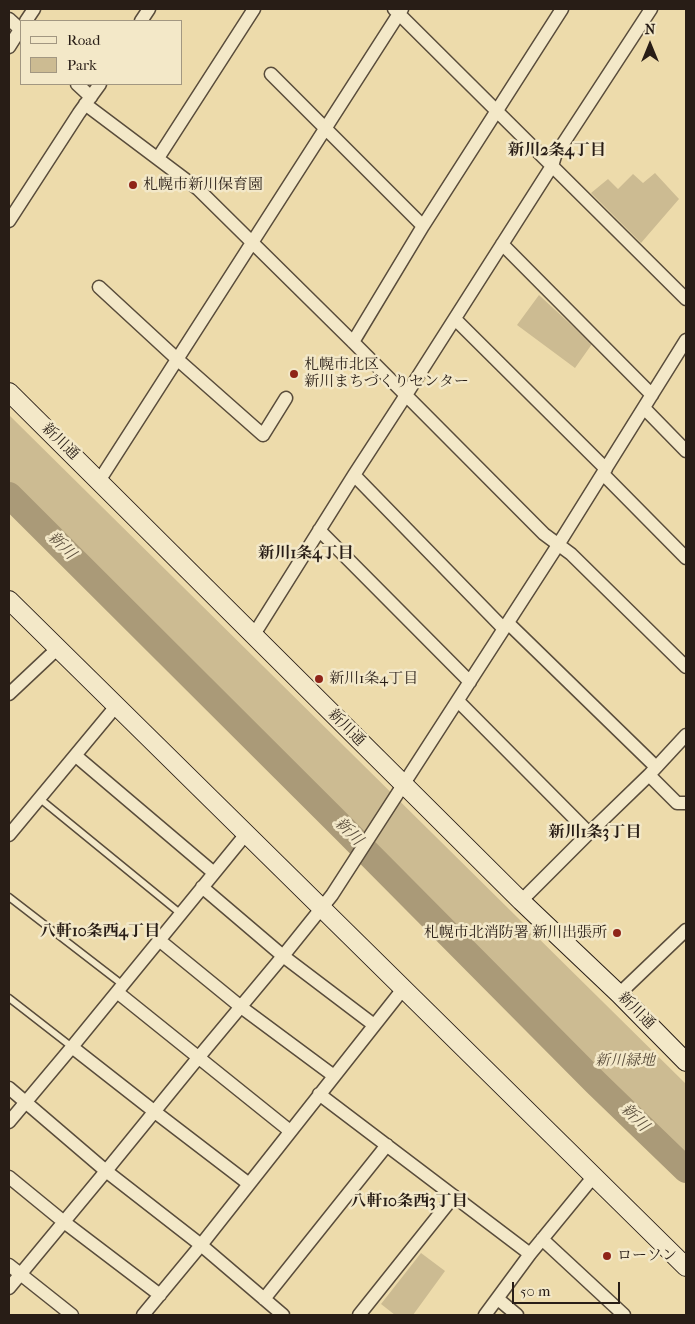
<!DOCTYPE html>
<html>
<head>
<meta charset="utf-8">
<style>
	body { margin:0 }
	#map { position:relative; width:695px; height:1324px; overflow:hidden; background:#eddbab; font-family:"IM FELL French Canon",serif }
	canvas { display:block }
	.frame { position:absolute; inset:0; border:10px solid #281d16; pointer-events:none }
	.legend { position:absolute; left:20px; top:20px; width:162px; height:65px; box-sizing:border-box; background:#f3e8c8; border:1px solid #a29781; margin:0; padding:6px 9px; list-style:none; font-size:15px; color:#281d16 }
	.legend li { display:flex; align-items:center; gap:10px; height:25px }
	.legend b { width:25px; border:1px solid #a29781 }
	.north { position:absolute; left:625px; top:20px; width:50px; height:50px; -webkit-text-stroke:4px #f3e8c8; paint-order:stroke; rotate:0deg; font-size:14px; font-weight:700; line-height:20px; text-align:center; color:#281d16 }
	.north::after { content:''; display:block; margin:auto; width:18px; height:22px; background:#281d16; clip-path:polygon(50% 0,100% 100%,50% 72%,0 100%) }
	.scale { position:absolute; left:512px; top:1282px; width:108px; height:22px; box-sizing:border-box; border:2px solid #281d16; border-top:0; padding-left:6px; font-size:15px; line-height:18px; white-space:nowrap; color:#281d16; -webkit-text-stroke:4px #f3e8c8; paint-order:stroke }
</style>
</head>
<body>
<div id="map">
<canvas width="695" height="1324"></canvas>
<div class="frame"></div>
<ul class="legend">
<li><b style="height:6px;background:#f3e8c8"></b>Road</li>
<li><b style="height:14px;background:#ccbb92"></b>Park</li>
</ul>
<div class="north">N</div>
<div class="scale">50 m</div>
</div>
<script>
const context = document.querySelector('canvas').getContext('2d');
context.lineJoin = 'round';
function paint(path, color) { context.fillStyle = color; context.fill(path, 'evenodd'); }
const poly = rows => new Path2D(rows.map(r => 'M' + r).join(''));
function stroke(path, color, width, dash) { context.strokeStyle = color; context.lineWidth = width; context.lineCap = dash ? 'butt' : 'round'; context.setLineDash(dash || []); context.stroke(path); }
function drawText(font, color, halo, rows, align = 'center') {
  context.font = font + ' "IM FELL French Canon","Noto Serif JP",serif'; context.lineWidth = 5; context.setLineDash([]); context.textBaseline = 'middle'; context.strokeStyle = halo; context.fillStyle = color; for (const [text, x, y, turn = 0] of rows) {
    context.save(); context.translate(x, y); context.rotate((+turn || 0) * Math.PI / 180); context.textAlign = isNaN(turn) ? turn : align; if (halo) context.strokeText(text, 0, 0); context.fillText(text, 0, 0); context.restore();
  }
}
paint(poly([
	[655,173,679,199,641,243,591,193,608,179,618,189,633,174,643,183],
	[539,295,592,344,575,368,517,325],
	[9,415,686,1084,686,1158,474,949,112,586,9,485],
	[421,1253,445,1271,413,1315,395,1315,381,1304]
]), '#ccbb92');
stroke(poly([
	[9,495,343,828,596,1083,686,1170]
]), '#aa9a78', 26);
const lane = poly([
	[39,798,181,914],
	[9,897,123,985],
	[9,998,72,1047]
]);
const street = poly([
	[394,9,686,299],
	[9,19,21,30],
	[26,21,34,9],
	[141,21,149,9],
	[9,47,21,28],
	[271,74,423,226],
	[77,84,91,97],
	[85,104,198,189,353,342,544,534,571,554,686,667],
	[158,158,254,9],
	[9,221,79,113,100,84],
	[502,244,652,395],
	[99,287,177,359,263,435,286,398],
	[455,319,606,469],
	[353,342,423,226,562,9],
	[644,408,686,451],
	[603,474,686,558],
	[354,475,504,629],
	[99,481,402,9],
	[319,530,470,682],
	[508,623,656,767],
	[253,636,354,475,406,395,552,166,555,156,651,9],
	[9,694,58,648],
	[458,701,589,833],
	[76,756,214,873],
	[649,775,677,803,686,803],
	[9,835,117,705],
	[202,887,283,956,374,1025],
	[521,901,589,833,649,775,686,735],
	[159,940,241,1007,334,1076],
	[117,992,290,1131],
	[619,994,686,930],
	[72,1047,155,1112,249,1184],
	[9,1088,106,1171,201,1245,283,1315],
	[319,1094,530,1254],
	[9,1122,72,1047,246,834],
	[9,1177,64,1222,160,1295],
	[542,1239,624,1315],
	[9,1265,72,1315],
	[9,1288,106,1171,198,1058,283,956,332,895,558,545,686,340],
	[264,1299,387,1145],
	[498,1299,517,1315],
	[143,1315,201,1245,403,989],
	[359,1315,454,1196],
	[485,1315,530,1254,594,1176]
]);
const secondary = poly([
	[9,392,521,901,619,994,686,1062],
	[9,600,686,1267]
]);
stroke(lane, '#594c3b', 9);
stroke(street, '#594c3b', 15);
stroke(secondary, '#281d16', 20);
stroke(lane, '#f3e8c8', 6);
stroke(street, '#f3e8c8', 12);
stroke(secondary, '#f3e8c8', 18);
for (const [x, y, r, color] of [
	[133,185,5,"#8f2418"],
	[294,374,5,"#8f2418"],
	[319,679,5,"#8f2418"],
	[617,933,5,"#8f2418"],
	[607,1256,5,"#8f2418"]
]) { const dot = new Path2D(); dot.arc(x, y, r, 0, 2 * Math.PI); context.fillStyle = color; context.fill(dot); stroke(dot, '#f3e8c8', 2); }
drawText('15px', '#281d16', '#f3e8c8', [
	["札幌市新川保育園",143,185],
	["札幌市北区",304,365],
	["新川まちづくりセンター",304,382],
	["新川1条4丁目",329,679],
	["札幌市北消防署 新川出張所",607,933,"right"],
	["ローソン",617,1256]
], 'left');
drawText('15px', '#281d16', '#f3e8c8', [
	["新川通",60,442,44],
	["新川通",346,728,45],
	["新川通",636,1011,45]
]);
drawText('italic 15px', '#594c3b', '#f3e8c8', [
	["新川緑地",625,1061]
]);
drawText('bold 16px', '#281d16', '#f3e8c8', [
	["新川2条4丁目",557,151],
	["新川1条4丁目",306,554],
	["新川1条3丁目",595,833],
	["八軒10条西4丁目",100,932],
	["八軒10条西3丁目",409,1202]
]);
drawText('italic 16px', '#5c4f3d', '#f3e8c8', [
	["新川",61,546,45],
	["新川",348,832,45],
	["新川",634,1118,45]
]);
</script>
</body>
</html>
